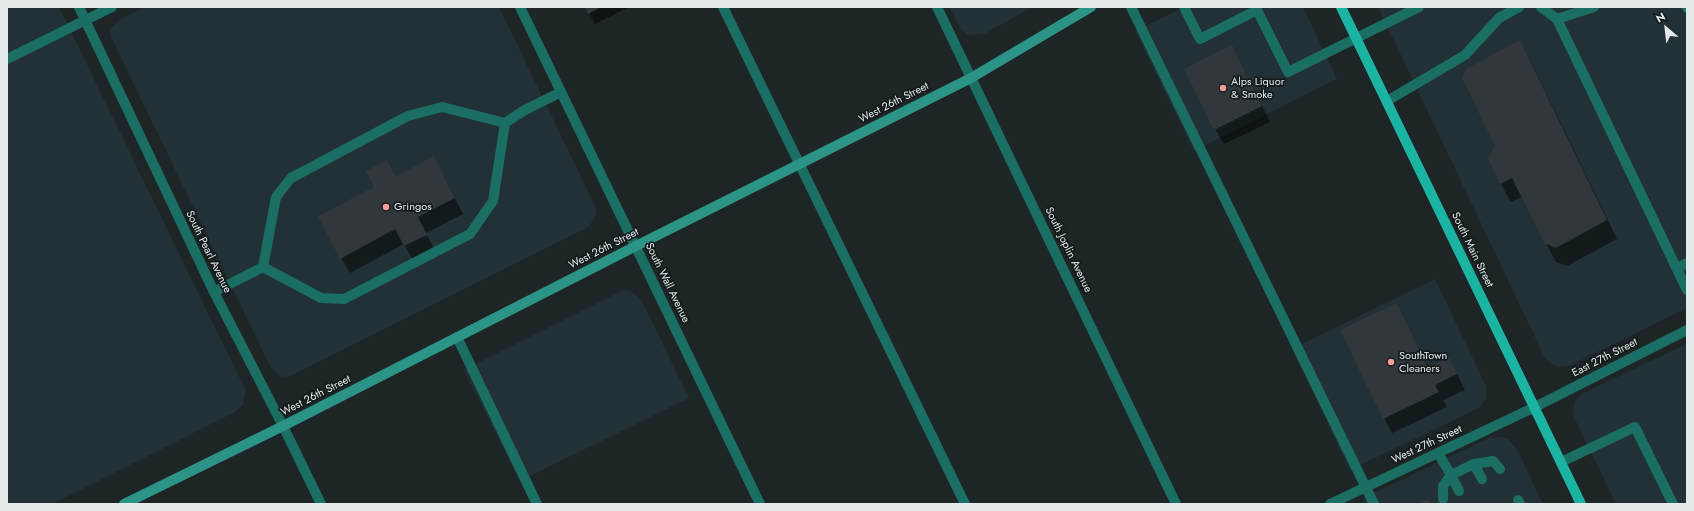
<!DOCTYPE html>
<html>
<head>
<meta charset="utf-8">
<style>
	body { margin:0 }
	#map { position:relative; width:1694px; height:511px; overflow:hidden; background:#1e2526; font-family:Jost,sans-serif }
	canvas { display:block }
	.frame { position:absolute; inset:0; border:8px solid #e5eaeb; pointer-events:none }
	.north { position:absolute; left:1646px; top:8px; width:40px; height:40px; -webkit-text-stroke:3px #141b1d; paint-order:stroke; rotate:332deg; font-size:11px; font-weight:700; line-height:16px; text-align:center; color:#e5eaeb }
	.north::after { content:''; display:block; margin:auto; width:14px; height:18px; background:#e5eaeb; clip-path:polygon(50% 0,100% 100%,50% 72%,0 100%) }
</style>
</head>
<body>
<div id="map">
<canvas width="1694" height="511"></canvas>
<div class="frame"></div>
<div class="north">N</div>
</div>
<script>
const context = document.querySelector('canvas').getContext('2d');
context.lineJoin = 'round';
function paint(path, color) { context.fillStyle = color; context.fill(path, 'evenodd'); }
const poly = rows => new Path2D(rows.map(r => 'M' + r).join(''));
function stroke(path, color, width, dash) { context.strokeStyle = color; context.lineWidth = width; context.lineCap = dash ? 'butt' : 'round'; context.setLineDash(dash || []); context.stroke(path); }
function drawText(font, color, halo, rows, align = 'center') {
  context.font = font + ' Jost,sans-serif'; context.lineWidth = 3.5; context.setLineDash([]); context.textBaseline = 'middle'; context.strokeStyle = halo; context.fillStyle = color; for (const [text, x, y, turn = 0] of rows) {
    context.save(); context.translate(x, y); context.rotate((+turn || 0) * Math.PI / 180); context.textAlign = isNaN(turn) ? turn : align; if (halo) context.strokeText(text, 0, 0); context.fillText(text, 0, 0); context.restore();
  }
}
paint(poly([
	[7,7,59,7,246,391,243,405,235,412,52,504,7,504],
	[145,7,499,7,596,208,596,213,594,219,588,227,290,376,281,377,271,368,111,37,111,29,119,20],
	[949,7,1033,7,984,34,974,35,967,34,961,29],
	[1185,7,1303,7,1337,79,1194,151,1135,31],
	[1378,7,1687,7,1687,308,1569,366,1559,367,1551,364,1545,358],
	[1435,279,1486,386,1486,399,1479,408,1350,470,1292,349],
	[624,290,631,291,641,299,689,398,520,481,464,370],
	[1687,344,1687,504,1616,504,1574,417,1573,408,1575,401,1581,394],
	[1501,437,1508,439,1517,449,1543,504,1366,504,1363,498,1489,438]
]), '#223135');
paint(poly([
	[586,7,629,7,595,24],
	[1520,41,1530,60,1617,239,1567,266,1556,262,1522,197,1511,202,1501,184,1489,159,1496,146],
	[1240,61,1270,122,1224,144,1215,129],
	[442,172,463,214,426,233,435,251,413,260,404,244,350,273,341,258,395,178],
	[1397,304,1429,368,1449,359,1465,390,1443,400,1447,407,1392,433,1384,418]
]), '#0007');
paint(poly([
	[585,7,601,7,588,14],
	[1520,40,1607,220,1556,248,1544,243,1512,178,1500,184,1488,158,1495,146,1462,78,1466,69],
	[1232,45,1262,106,1214,130,1184,69],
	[434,156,455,198,418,217,427,235,404,246,395,229,340,259,318,216,374,187,366,171,387,160,395,177],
	[1397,303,1428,367,1449,357,1457,374,1435,385,1439,392,1383,419,1340,330],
	[1428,499,1431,504,1417,504]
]), '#32373c');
stroke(poly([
	[723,7,965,504],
	[1131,7,1374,504],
	[1184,7,1200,39,1257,10,1288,72,1419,7],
	[1541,7,1557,19],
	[1594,7,1557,19,1687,290],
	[1687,7,1687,8],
	[1387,101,1465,55,1499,18,1519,7],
	[263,267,276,197,291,178,408,116,442,107,505,123],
	[1677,268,1687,263],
	[214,292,263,267,321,298,344,299,470,234,493,201,505,123,523,111,561,92],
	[457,337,537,504],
	[1438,453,1451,475,1474,464,1493,461,1500,469],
	[1561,462,1635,427,1673,504],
	[1474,464,1482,479],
	[1443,499,1443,486,1451,475,1459,491],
	[1518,500,1520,504]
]), '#1a6e63', 10);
stroke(poly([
	[79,7,214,292,283,426,321,504],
	[520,7,760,504],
	[937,7,1176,504],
	[7,59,112,7],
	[1330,504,1535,407,1687,330]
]), '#1a6e63', 10);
stroke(poly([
	[124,504,283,426,636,246,971,78,1091,7]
]), '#2b9486', 10);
stroke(poly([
	[1341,7,1581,504]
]), '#1bb3a2', 10);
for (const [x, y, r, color] of [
	[1223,88,4,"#f59c94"],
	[386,207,4,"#f59c94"],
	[1391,362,4,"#f59c94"]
]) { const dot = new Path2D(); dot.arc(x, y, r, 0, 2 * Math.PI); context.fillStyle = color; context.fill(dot); stroke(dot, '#141b1d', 1.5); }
drawText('11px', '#e5eaeb', '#141b1d', [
	["Alps Liquor",1231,82],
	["& Smoke",1231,95],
	["Gringos",394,207],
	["SouthTown",1399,356],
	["Cleaners",1399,369]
], 'left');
drawText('11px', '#e5eaeb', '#141b1d', [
	["West 26th Street",894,103,-27],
	["West 26th Street",604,249,-27],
	["South Joplin Avenue",1068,250,64],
	["South Main Street",1472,250,64],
	["South Pearl Avenue",208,252,64],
	["South Wall Avenue",667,283,64],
	["East 27th Street",1605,358,-27],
	["West 26th Street",316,396,-27],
	["West 27th Street",1427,445,-25]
]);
</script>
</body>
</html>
